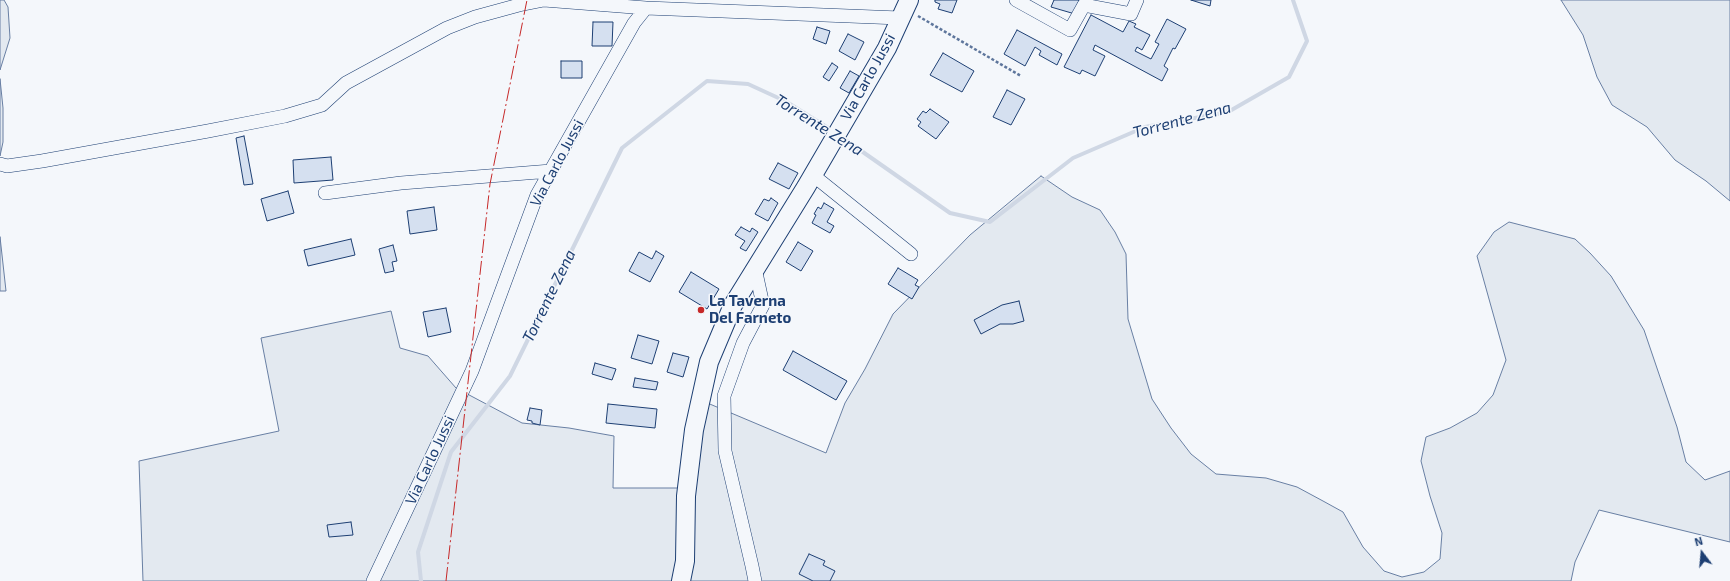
<!DOCTYPE html>
<html>
<head>
<meta charset="utf-8">
<style>
	body { margin:0 }
	#map { position:relative; width:1730px; height:581px; overflow:hidden; background:#f4f7fb; font-family:"Exo 2",sans-serif }
	canvas { display:block }
	.north { position:absolute; left:1682px; top:533px; width:40px; height:40px; -webkit-text-stroke:3px #f4f7fb; paint-order:stroke; rotate:344deg; font-size:11px; font-weight:700; line-height:16px; text-align:center; color:#1d3f73 }
	.north::after { content:''; display:block; margin:auto; width:14px; height:18px; background:#1d3f73; clip-path:polygon(50% 0,100% 100%,50% 72%,0 100%) }
</style>
</head>
<body>
<div id="map">
<canvas width="1730" height="581"></canvas>
<div class="north">N</div>
</div>
<script>
const context = document.querySelector('canvas').getContext('2d');
context.lineJoin = 'round';
function paint(path, color) { context.fillStyle = color; context.fill(path, 'evenodd'); }
const poly = rows => new Path2D(rows.map(r => 'M' + r).join(''));
function stroke(path, color, width, dash) { context.strokeStyle = color; context.lineWidth = width; context.lineCap = dash ? 'butt' : 'round'; context.setLineDash(dash || []); context.stroke(path); }
function drawText(font, color, halo, rows, align = 'center') {
  context.font = font + ' "Exo 2",sans-serif'; context.lineWidth = 3; context.setLineDash([]); context.textBaseline = 'middle'; context.strokeStyle = halo; context.fillStyle = color; for (const [text, x, y, turn = 0] of rows) {
    context.save(); context.translate(x, y); context.rotate((+turn || 0) * Math.PI / 180); context.textAlign = isNaN(turn) ? turn : align; if (halo) context.strokeText(text, 0, 0); context.fillText(text, 0, 0); context.restore();
  }
}
const green = poly([
	[0,0,4,0,8,7,10,38,0,70,0,0],
	[1561,0,1730,0,1730,201,1706,181,1675,160,1647,127,1612,105,1597,77,1583,35,1561,0],
	[0,79,3,108,3,142,0,156,0,79],
	[1041,176,1072,197,1100,210,1115,232,1126,254,1128,319,1152,399,1171,428,1191,454,1216,474,1266,478,1297,487,1323,501,1343,512,1363,547,1384,571,1402,577,1424,572,1440,559,1442,533,1430,496,1421,461,1426,437,1450,428,1477,413,1493,395,1506,360,1477,256,1494,232,1509,222,1575,239,1590,253,1611,276,1644,330,1677,427,1686,462,1705,480,1730,471,1730,542,1599,510,1575,562,1571,581,143,581,139,461,279,431,261,338,391,311,400,348,428,356,456,388,522,423,569,428,614,436,613,488,690,488,705,402,826,453,845,403,865,369,893,314,970,235,1041,176],
	[0,237,6,291,0,291,0,237]
]);
paint(green, '#e3e9f0');
stroke(green, '#687fa3', 1);
stroke(poly([
	[840,136,950,213,990,222,1073,158,1145,127,1228,112,1289,77,1307,41,1293,0],
	[421,581,418,552,451,452,510,376,622,148,707,81,748,84,785,101,833,131]
]), '#cfd7e4', 4);
const building = poly([
	[935,0,957,0,952,13,938,9,940,4,935,2,935,0],
	[1054,0,1079,0,1075,14,1051,7,1054,0],
	[1191,0,1211,0,1210,6,1191,0],
	[1091,15,1123,32,1129,21,1136,24,1134,27,1150,35,1142,50,1137,47,1135,51,1151,59,1159,44,1155,42,1167,19,1186,29,1175,49,1173,48,1164,66,1168,69,1162,81,1095,45,1093,50,1105,56,1095,76,1082,70,1080,74,1064,67,1091,15],
	[593,22,613,22,612,46,592,46,593,22],
	[817,27,830,31,826,44,813,39,817,27],
	[1017,30,1062,54,1057,65,1039,55,1041,51,1035,47,1025,66,1004,54,1017,30],
	[848,34,864,42,855,60,839,51,848,34],
	[943,53,974,71,962,92,930,75,943,53],
	[561,61,582,61,582,78,561,78,561,61],
	[832,63,838,67,829,81,823,77,832,63],
	[850,71,859,76,849,93,840,88,850,71],
	[1007,90,1025,99,1011,125,993,117,1007,90],
	[930,109,949,122,936,139,918,126,921,122,917,119,923,111,926,113,930,109],
	[244,136,253,184,244,185,236,138,244,136],
	[331,157,333,180,294,183,293,160,331,157],
	[778,163,798,173,789,189,769,179,778,163],
	[288,191,294,213,267,221,261,199,288,191],
	[771,198,778,203,768,221,755,214,764,199,769,201,771,198],
	[824,203,834,209,827,222,834,226,830,233,812,223,816,215,814,214,818,207,821,209,824,203],
	[434,207,437,230,410,234,407,211,434,207],
	[741,227,750,232,752,228,758,232,746,251,740,248,745,241,735,235,741,227],
	[351,239,355,255,308,266,304,250,351,239],
	[798,242,813,251,801,271,786,262,798,242],
	[393,245,397,261,392,262,394,271,385,273,379,249,393,245],
	[656,251,664,256,650,282,629,271,639,252,652,259,656,251],
	[898,268,918,280,915,285,919,287,912,299,888,284,898,268],
	[691,272,719,289,707,309,679,292,691,272],
	[1019,301,1024,321,1013,324,1000,324,981,334,974,320,1002,305,1019,301],
	[446,308,451,332,428,337,423,312,446,308],
	[638,335,659,341,652,364,631,358,638,335],
	[793,351,847,381,836,400,783,370,793,351],
	[673,353,689,357,683,377,667,372,673,353],
	[595,363,616,369,612,380,592,374,595,363],
	[635,378,658,382,656,390,633,387,635,378],
	[608,404,657,409,655,428,606,423,608,404],
	[530,408,542,410,540,425,532,423,532,421,527,420,530,408],
	[351,522,353,535,329,537,327,525,351,522],
	[809,554,825,561,823,565,835,571,830,581,813,581,799,574,809,554]
]);
paint(building, '#d5e0f0');
stroke(building, '#1d3f73', 1);
const street = poly([
	[1016,0,1070,30,1084,5,1131,14,1137,0],
	[0,164,7,166,42,161,208,131,285,116,322,105,346,83,447,28,475,17,519,5,544,0,646,8],
	[819,180,911,254],
	[325,193,401,183,551,171],
	[373,581,472,371,537,195,634,23,646,8,900,18],
	[755,581,752,566,725,451,724,396,743,343,763,305,755,268]
]);
const secondary = poly([
	[681,581,685,561,686,496,694,430,709,362,733,305,806,187,887,48,909,0]
]);
stroke(street, '#1d3f73', 14);
stroke(secondary, '#1d3f73', 20);
stroke(poly([
	[918,16,1021,76]
]), '#5e769c', 2.5, [3, 2]);
stroke(street, '#f4f7fb', 13);
stroke(secondary, '#f4f7fb', 18);
stroke(poly([
	[446,581,490,184,527,0]
]), '#c62828', 1, [14, 3, 2, 3]);
for (const [x, y, r, color] of [
	[701,310,4,"#c62828"]
]) { const dot = new Path2D(); dot.arc(x, y, r, 0, 2 * Math.PI); context.fillStyle = color; context.fill(dot); stroke(dot, '#f4f7fb', 1.5); }
drawText('15px', '#1d3f73', '#f4f7fb', [
	["Via Carlo Jussi",868,77,-61],
	["Via Carlo Jussi",557,163,-62],
	["Via Carlo Jussi",430,460,-65]
]);
drawText('bold 15px', '#1d3f73', '#f4f7fb', [
	["La Taverna",709,301],
	["Del Farneto",709,318]
], 'left');
drawText('italic 16px', '#1d3f73', '#f4f7fb', [
	["Torrente Zena",1182,120,-15],
	["Torrente Zena",819,125,32],
	["Torrente Zena",549,296,-64]
]);
</script>
</body>
</html>
